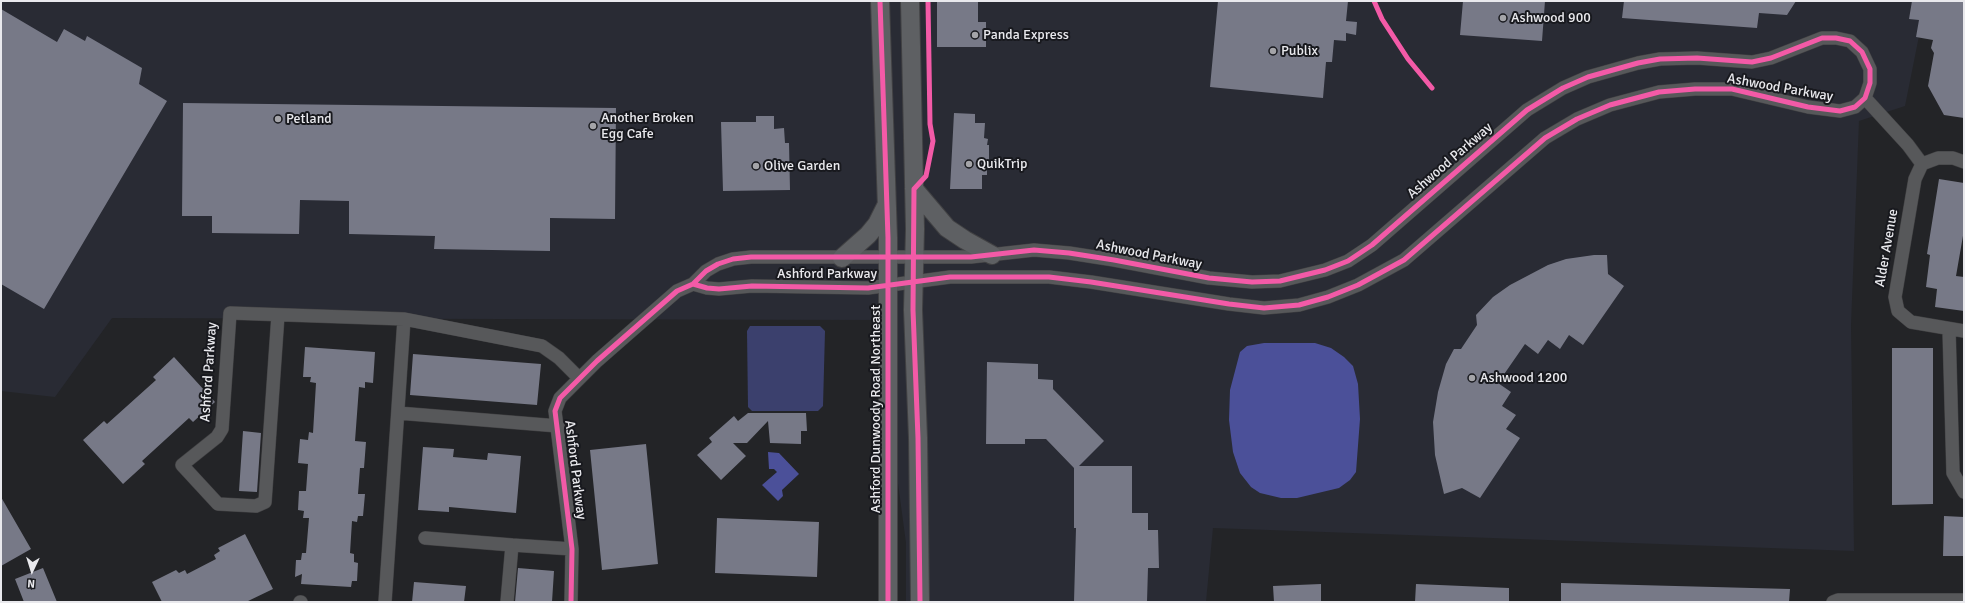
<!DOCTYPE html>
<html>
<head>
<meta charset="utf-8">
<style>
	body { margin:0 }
	#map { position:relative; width:1965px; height:603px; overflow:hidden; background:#232427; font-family:Signika,sans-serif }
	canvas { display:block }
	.frame { position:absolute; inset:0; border:2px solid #e9e9ed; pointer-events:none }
	.north { position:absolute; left:12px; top:551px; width:40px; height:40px; -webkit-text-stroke:3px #18191e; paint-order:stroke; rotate:184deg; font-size:11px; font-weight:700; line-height:16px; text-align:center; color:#e9e9ed }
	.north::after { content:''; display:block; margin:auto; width:14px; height:18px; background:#e9e9ed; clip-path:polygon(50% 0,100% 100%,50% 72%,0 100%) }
</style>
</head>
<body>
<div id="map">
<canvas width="1965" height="603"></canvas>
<div class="frame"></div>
<div class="north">N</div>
</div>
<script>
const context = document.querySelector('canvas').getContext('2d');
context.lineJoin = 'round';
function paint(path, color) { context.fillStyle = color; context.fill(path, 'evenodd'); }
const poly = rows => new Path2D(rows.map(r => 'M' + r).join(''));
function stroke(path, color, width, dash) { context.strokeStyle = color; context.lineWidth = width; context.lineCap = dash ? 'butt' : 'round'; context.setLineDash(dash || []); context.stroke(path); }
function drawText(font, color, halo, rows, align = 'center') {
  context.font = font + ' Signika,sans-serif'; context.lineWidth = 4; context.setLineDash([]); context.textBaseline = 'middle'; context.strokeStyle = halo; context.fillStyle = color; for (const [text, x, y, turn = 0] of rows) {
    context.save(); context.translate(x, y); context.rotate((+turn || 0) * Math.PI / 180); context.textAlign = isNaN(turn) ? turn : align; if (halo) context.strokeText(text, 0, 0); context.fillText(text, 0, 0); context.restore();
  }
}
paint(poly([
	[1,1,1926,1,1905,106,1859,121,1851,325,1854,551,1213,528,1206,602,906,602,906,543,876,320,112,318,55,397,1,391]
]), '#292b34');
paint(poly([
	[750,326,820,326,825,331,823,406,818,411,752,411,748,407,747,331]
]), '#3b406d');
paint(poly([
	[1264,343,1315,343,1331,348,1344,357,1353,366,1358,384,1360,419,1356,472,1350,480,1339,488,1297,498,1281,498,1260,493,1251,487,1240,473,1233,452,1229,420,1230,390,1240,352,1247,346],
	[768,452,779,453,799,474,782,490,783,496,778,501,762,485,777,472,774,469,769,469]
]), '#4b5099');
paint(poly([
	[937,1,978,1,978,22,986,22,986,47,937,47],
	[1218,1,1348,1,1346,21,1357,22,1356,35,1346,33,1346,41,1334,40,1332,62,1326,62,1323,98,1210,87],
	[1463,1,1545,1,1542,41,1460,35],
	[1624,1,1796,1,1787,15,1759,13,1757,28,1622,18],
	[1912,1,1964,1,1964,118,1944,115,1928,86,1934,53,1931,48,1933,40,1916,37,1919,20,1909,19],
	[1,9,57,42,64,29,85,41,87,36,142,68,139,84,167,101,44,309,1,284],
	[183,103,616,108,615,219,550,218,550,251,434,249,435,236,349,234,349,201,300,200,299,234,212,233,212,216,182,216],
	[954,113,975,114,975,123,985,123,984,138,988,139,987,145,989,145,989,168,987,168,987,175,982,175,982,189,950,189],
	[756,116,774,116,774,129,784,128,785,143,789,143,790,190,723,191,721,122,756,122],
	[1939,179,1964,183,1964,230,1956,276,1964,277,1964,311,1935,307,1937,289,1926,287,1930,255,1927,254],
	[1594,255,1607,255,1608,274,1624,286,1583,345,1569,335,1560,349,1548,340,1538,354,1525,344,1498,383,1511,392,1502,406,1516,415,1506,429,1520,438,1480,498,1462,488,1444,494,1435,455,1433,422,1438,392,1446,364,1454,349,1461,349,1477,325,1476,315,1493,297,1510,285,1548,265,1566,259],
	[305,347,375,352,373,383,365,382,365,388,359,387,355,441,366,442,364,468,360,468,358,494,365,494,363,516,358,516,357,522,352,521,350,553,354,554,354,562,358,563,357,581,352,581,351,587,301,584,302,574,295,577,296,560,301,560,302,553,306,553,309,518,303,518,304,511,298,510,299,491,306,491,308,464,298,463,300,439,308,440,309,432,313,433,316,383,310,382,311,377,303,377],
	[1892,348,1933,348,1933,504,1892,505],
	[413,354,541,364,537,405,410,395],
	[174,357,215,402,193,422,189,418,142,461,145,464,123,484,83,440,104,421,107,424,156,380,153,377],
	[987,362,1038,364,1038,379,1053,380,1053,389,1104,441,1079,466,1132,466,1132,513,1148,513,1148,530,1158,530,1159,568,1148,568,1147,602,1074,602,1076,528,1074,528,1074,468,1046,439,1025,439,1025,444,986,444],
	[748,413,806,413,807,431,801,431,801,444,770,443,768,421,747,443,733,443,746,456,721,480,697,455,712,442,709,438,734,416,738,421],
	[243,431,261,433,257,492,239,491],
	[646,444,658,564,602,570,590,450],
	[423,447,454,449,453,457,487,460,488,453,521,456,516,513,449,507,449,512,418,510],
	[1,497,31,549,1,566],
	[1944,516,1964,517,1964,556,1943,556],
	[717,518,819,522,817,577,715,573],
	[245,534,273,589,246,602,162,602,152,582,176,570,179,573,185,570,187,574,216,559,214,555,220,551,218,548],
	[43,568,57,602,24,602,15,579],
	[518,568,554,571,552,602,515,602],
	[414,582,466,586,464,602,412,602],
	[1561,583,1790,589,1789,602,1561,602],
	[1321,584,1321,602,1274,602,1273,586],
	[1416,584,1509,588,1509,602,1415,602]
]), '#777987');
const minor = poly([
	[1865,98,1908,145,1922,164],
	[1964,162,1953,158,1938,158,1922,164,1915,179,1895,297,1898,311,1911,322,1964,331],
	[278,315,265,502,256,506,218,504,182,465,217,437,222,429,230,313,404,319,542,346,559,358,579,378],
	[1949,329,1953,473,1964,492],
	[398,413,558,426],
	[425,538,512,545,507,602],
	[512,545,572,549],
	[300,602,301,602],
	[385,602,404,319],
	[571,602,572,549,555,411,560,398,597,361,677,291,693,284,706,271,718,264,733,259,751,257,971,257,1034,250,1069,253,1114,260,1209,278,1252,282,1280,281,1325,270,1348,261,1372,245,1527,110,1563,88,1588,77,1638,63,1660,59,1697,58,1752,62,1771,58,1822,38,1836,38,1850,41,1862,52,1870,69,1870,83,1865,98,1855,107,1840,111,1808,107,1732,89,1695,89,1659,92,1610,105,1577,119,1545,138,1404,260,1358,285,1328,297,1299,305,1264,308,1229,304,1091,282,1049,277,950,277,868,288,752,286,719,289,707,288,693,284],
	[1833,602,1838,600,1964,600]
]);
const secondary = poly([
	[880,1,888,238,888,602],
	[910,1,915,229,913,310,918,438,920,602],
	[914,189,947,228,965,240,992,255],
	[842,258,868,235,877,224,886,206]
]);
stroke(minor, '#414143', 14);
stroke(secondary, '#414143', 20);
stroke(minor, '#57585a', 13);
stroke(secondary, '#5e6063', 18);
stroke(poly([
	[880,1,888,238,888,602],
	[1374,1,1382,19,1408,59,1432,88],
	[571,602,572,549,555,411,560,398,597,361,677,291,693,284,706,271,718,264,733,259,751,257,971,257,1034,250,1069,253,1114,260,1209,278,1252,282,1280,281,1325,270,1348,261,1372,245,1527,110,1563,88,1588,77,1638,63,1660,59,1697,58,1752,62,1771,58,1822,38,1836,38,1850,41,1862,52,1870,69,1870,83,1865,98,1855,107,1840,111,1808,107,1732,89,1695,89,1659,92,1610,105,1577,119,1545,138,1404,260,1358,285,1328,297,1299,305,1264,308,1229,304,1091,282,1049,277,950,277,868,288,752,286,719,289,707,288,693,284],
	[920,602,918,438,913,310,914,189,926,176,933,141,930,124,928,1]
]), '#f35aa7', 5);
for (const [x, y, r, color] of [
	[1503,18,4,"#a4a4a8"],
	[975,35,4,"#a4a4a8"],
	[1273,51,4,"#a4a4a8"],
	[278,119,4,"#a4a4a8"],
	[593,126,4,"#a4a4a8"],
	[969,164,4,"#a4a4a8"],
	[756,166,4,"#a4a4a8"],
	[1472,378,4,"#a4a4a8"]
]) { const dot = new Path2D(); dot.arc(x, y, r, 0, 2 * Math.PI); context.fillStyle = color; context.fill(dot); stroke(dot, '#18191e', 1.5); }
drawText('14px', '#e9e9ed', '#18191e', [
	["Ashwood 900",1511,18],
	["Panda Express",983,35],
	["Publix",1281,51],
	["Another Broken",601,118],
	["Egg Cafe",601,134],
	["Petland",286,119],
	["QuikTrip",977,164],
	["Olive Garden",764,166],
	["Ashwood 1200",1480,378]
], 'left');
drawText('14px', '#e9e9ed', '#18191e', [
	["Ashwood Parkway",1780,88,10],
	["Ashwood Parkway",1450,161,-41],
	["Alder Avenue",1887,248,-80],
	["Ashwood Parkway",1149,255,11],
	["Ashford Parkway",827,274],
	["Ashford Parkway",209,372,-86],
	["Ashford Dunwoody Road Northeast",876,409,-90],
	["Ashford Parkway",575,470,83]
]);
</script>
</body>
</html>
